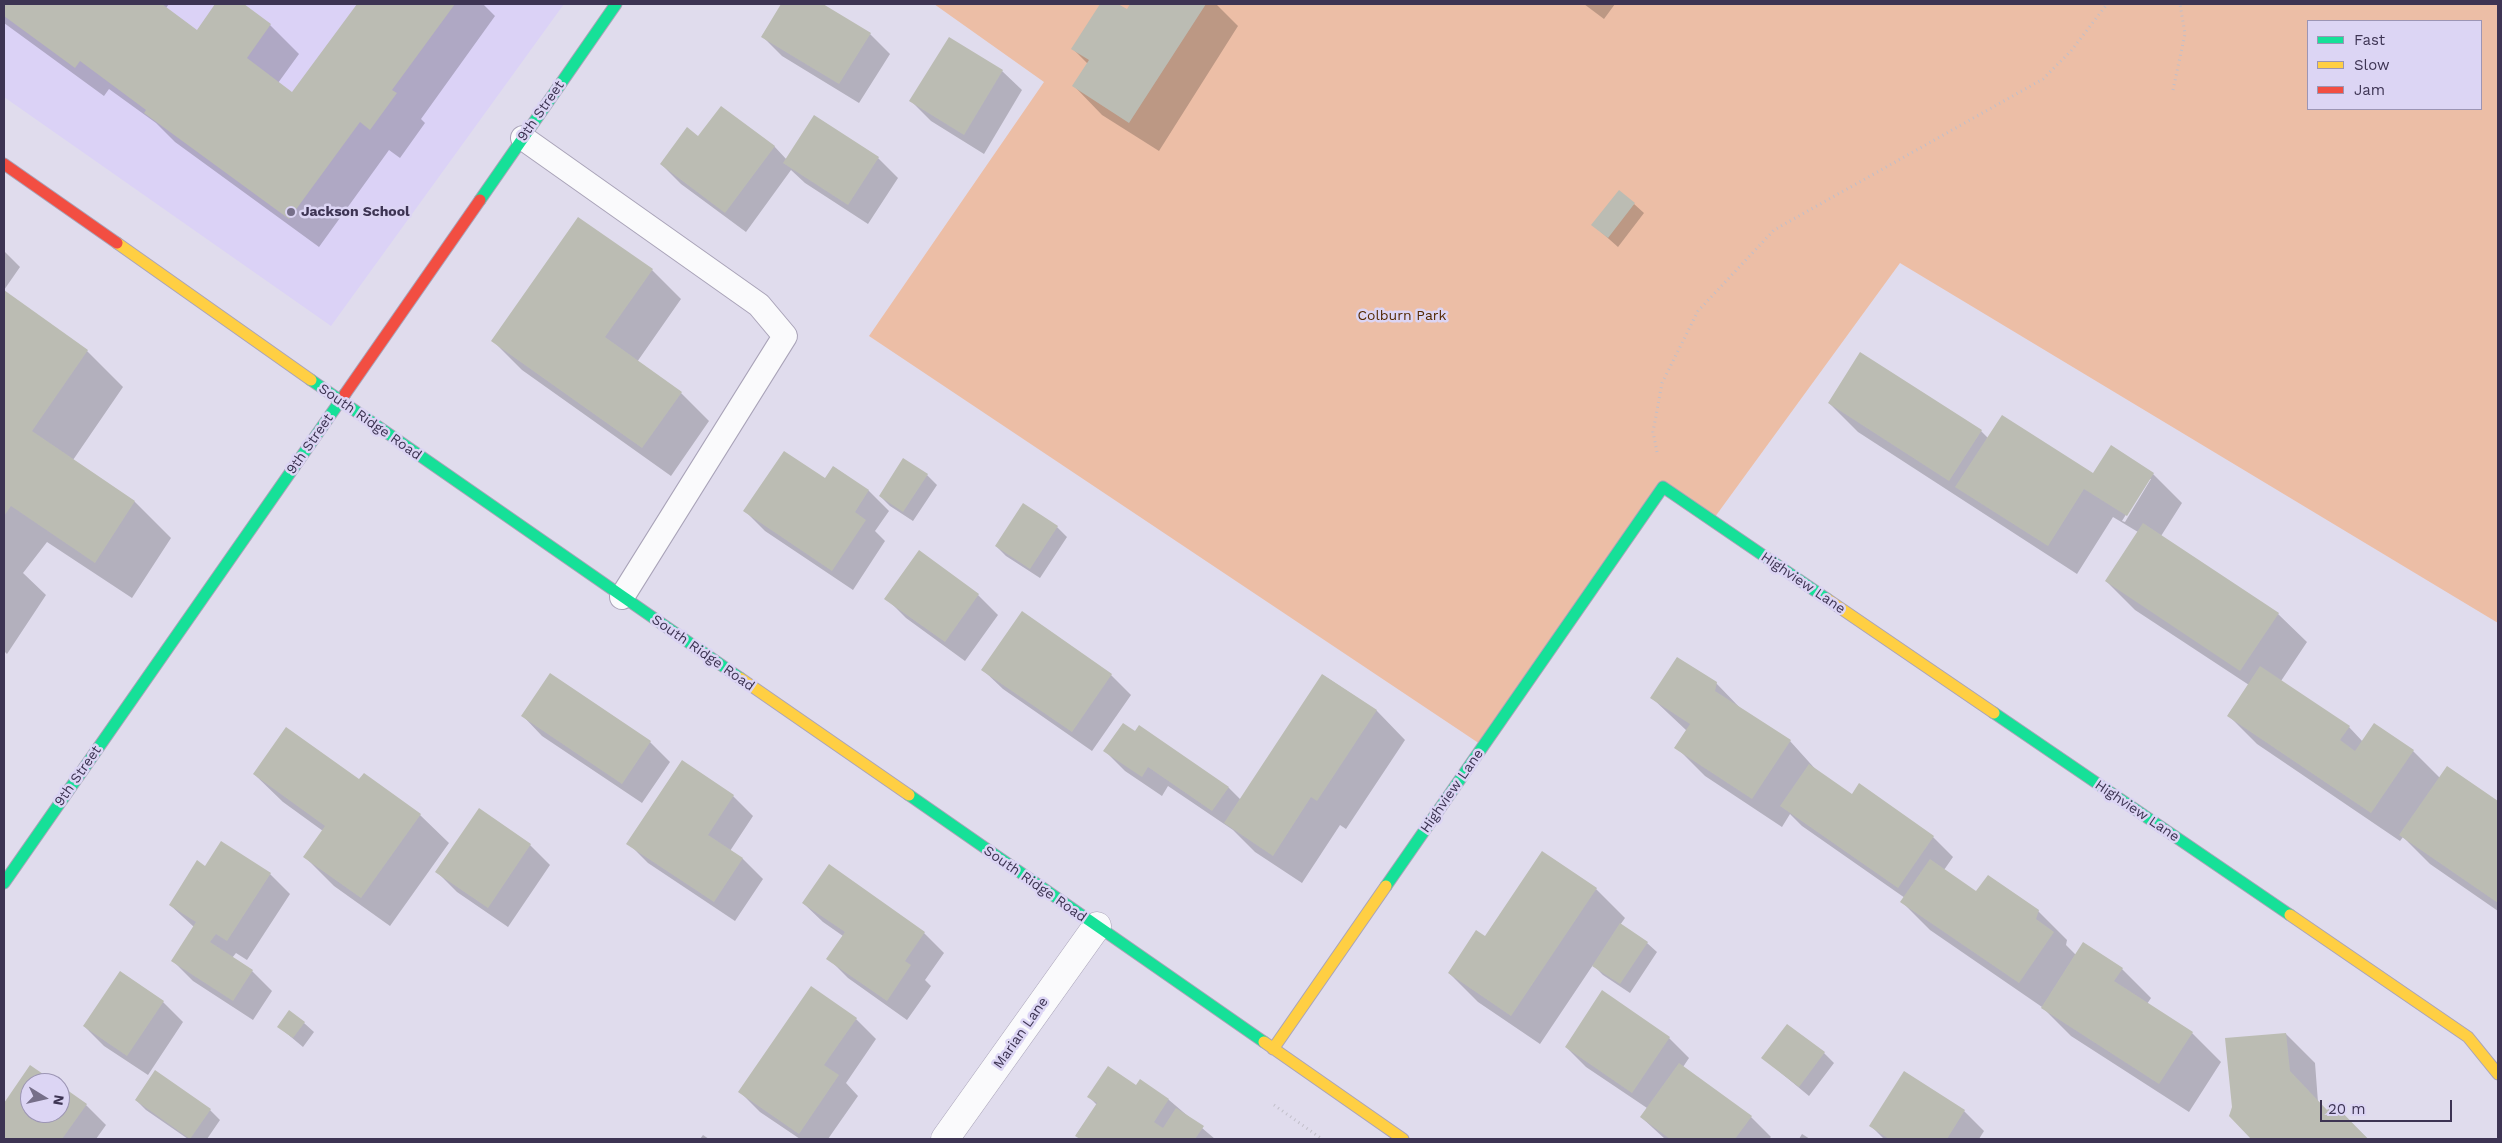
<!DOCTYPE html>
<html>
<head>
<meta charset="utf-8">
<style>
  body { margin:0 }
  #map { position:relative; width:2502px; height:1143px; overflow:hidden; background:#e0dced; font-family:"Work Sans",sans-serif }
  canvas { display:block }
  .frame { position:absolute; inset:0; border:5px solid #3d3453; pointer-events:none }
  .legend { position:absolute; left:2307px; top:20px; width:175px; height:90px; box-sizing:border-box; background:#dcd5f4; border:1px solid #9c95b4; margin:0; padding:6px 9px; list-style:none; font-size:15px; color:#3d3453 }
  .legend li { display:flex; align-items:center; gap:10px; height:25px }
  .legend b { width:25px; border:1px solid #9c95b4 }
  .north { position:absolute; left:20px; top:1073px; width:50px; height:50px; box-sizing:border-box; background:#dcd5f4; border:1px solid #9c95b4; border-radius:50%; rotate:99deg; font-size:14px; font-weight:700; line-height:20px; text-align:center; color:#3d3453 }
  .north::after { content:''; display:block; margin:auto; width:18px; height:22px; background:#766f89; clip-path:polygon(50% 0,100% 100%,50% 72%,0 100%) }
  .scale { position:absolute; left:2320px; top:1100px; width:132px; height:22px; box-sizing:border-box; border:2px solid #3d3453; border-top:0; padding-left:6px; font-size:15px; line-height:18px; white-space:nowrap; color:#3d3453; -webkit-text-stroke:4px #dcd5f4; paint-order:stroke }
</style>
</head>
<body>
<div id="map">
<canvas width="2502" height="1143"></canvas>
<div class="frame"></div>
<ul class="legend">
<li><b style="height:6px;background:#16e098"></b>Fast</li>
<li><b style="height:6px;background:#ffcf43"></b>Slow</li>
<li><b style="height:6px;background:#f24e42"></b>Jam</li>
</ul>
<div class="north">N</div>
<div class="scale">20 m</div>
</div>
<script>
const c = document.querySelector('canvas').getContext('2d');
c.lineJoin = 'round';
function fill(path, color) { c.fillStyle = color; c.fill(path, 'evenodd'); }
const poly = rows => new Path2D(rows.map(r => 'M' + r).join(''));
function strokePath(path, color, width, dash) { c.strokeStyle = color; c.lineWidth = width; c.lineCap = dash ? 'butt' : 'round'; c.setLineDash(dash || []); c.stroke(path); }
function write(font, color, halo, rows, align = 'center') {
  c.font = font + ' "Work Sans",sans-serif'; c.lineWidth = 5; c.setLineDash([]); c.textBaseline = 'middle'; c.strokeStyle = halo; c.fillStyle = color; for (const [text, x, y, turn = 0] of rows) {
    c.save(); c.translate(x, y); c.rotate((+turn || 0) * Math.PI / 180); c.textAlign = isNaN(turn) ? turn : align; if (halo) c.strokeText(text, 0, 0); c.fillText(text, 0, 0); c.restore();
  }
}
const built = poly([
  [4,4,564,4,331,326,4,97]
]);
const green = poly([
  [934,4,2498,4,2498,623,1900,263,1712,521,1663,487,1483,746,869,336,1044,82],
  [2308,21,2481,21,2481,109,2308,109]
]);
const shadow = poly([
  [4,4,169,4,166,8,197,31,217,4,242,4,270,25,299,54,278,83,293,94,359,4,483,4,495,16,421,119,425,123,400,158,389,150,319,247,175,142,156,123,109,89,104,96,4,23],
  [783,4,821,4,870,34,890,54,859,103,782,56,762,36],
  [1102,4,1115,4,1127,11,1132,4,1216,4,1238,26,1159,151,1102,115,1074,86,1088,64,1073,49],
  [1584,4,1615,4,1604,19],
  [1002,71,1022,90,984,154,931,121,911,101],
  [698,138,774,146,787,160,878,158,898,178,868,224,805,183,791,170,746,232,681,184,661,164],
  [1634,204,1644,213,1618,247,1593,225],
  [4,251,20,267,4,290],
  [652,270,681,299,637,362,681,393,709,421,671,476,522,370,493,341],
  [4,292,87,351,123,387,73,460,135,502,171,538,132,598,47,542,23,573,46,595,7,654,4,651],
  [1829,403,1981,431,1988,438,2094,475,2153,474,2182,503,2161,536,2278,614,2307,642,2281,681,2349,727,2363,742,2374,725,2413,751,2440,778,2448,768,2498,802,2498,911,2430,864,2403,837,2400,841,2257,744,2228,715,2249,685,2135,610,2106,581,2138,532,2113,517,2077,574,1858,432],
  [2148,479,2151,479,2125,522,2122,521],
  [834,467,869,491,889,511,875,531,885,541,853,590,765,531,745,511,826,480],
  [927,475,937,485,913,521,890,506,880,496],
  [1057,527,1067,537,1040,578,1006,556,996,546],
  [978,595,998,615,965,661,906,618,886,598],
  [983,670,1111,675,1131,695,1092,751,1003,689],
  [1323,675,1377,711,1405,740,1346,829,1340,825,1302,883,1255,852,1233,830,1168,786,1162,796,1125,771,1105,751,1229,788,1241,800],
  [1716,683,1744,712,1790,741,1818,772,1852,796,1860,785,1933,837,1953,857,1944,870,1976,893,2038,911,2067,940,2066,945,2076,955,2122,969,2151,998,2147,1004,2192,1033,2221,1062,2189,1112,2071,1036,2042,1007,1930,930,1902,902,1905,898,1802,826,1790,814,1782,827,1705,776,1676,747,1687,731,1652,698],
  [523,716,650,742,670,762,642,803,542,736],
  [254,774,359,781,420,815,449,843,390,926,334,886,305,857,323,831,283,802],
  [733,796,753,816,730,851,743,859,763,879,735,921,648,863,628,843],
  [479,810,530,845,550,865,508,927,457,892,437,872],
  [206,867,270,874,290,894,247,960,236,953,232,958,252,971,272,991,253,1020,193,981,173,961,194,927,170,905],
  [1596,889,1625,918,1620,925,1647,943,1657,952,1630,993,1603,975,1593,965,1540,1044,1478,1002,1449,973,1485,938],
  [803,903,924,933,944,953,925,980,931,986,907,1020,848,978,828,958,843,936,823,922],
  [120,973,163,1002,183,1022,148,1075,104,1046,84,1026],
  [856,1019,876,1039,846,1083,858,1096,828,1139,800,1139,760,1112,740,1092],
  [304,1023,314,1032,303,1047,279,1027],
  [2286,1034,2315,1063,2318,1102,2328,1112,2334,1106,2368,1139,2253,1139,2230,1116],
  [1669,1038,1689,1058,1683,1067,1751,1117,1771,1137,1769,1139,1665,1139,1641,1117,1647,1108,1586,1067,1566,1047],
  [1824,1053,1834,1063,1809,1096,1763,1058],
  [30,1066,54,1083,30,1083,30,1113,60,1113,60,1087,86,1105,106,1125,96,1139,4,1139,4,1105],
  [1905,1073,1964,1111,1984,1131,1979,1139,1884,1139,1871,1126],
  [1140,1081,1169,1100,1215,1139,1080,1139,1076,1135,1097,1105,1089,1097,1136,1087],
  [136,1100,210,1110,220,1120,207,1139,188,1139,146,1110],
  [1802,1134,1810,1139,1799,1139],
  [703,1135,709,1139,700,1139]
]);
const building = poly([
  [4,4,162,4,197,30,215,4,244,4,271,24,247,58,292,92,357,4,455,4,392,90,397,93,370,130,360,122,289,219,144,113,146,110,80,61,75,68,4,16],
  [781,4,823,4,871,33,839,84,761,37],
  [1100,4,1118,4,1127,9,1130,4,1206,4,1129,123,1072,86,1089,60,1071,49],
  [949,37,1003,70,964,135,909,101],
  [721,106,775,146,725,213,660,164,687,127,698,136],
  [814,115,879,157,848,205,783,163],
  [1619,190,1635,203,1608,238,1591,225],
  [578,217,653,269,605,337,682,392,642,448,491,341],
  [4,290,88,350,32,431,135,501,95,563,11,506,4,516],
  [1860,352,1982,430,1949,481,1828,403],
  [2002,415,2093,473,2111,445,2154,473,2127,516,2084,489,2048,546,1955,487],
  [784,451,825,478,833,466,869,490,855,512,866,520,832,571,743,511],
  [903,458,928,474,903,512,879,496],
  [1023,503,1058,526,1030,569,995,546],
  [2143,523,2279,613,2240,671,2105,581],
  [919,550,979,594,945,642,884,599],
  [1022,611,1112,674,1072,732,981,670],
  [1677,657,1717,682,1715,691,1791,740,1752,799,1674,748,1690,724,1650,698],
  [2260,666,2350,726,2340,740,2355,751,2374,723,2414,750,2371,813,2227,716],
  [550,673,651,741,622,784,521,716],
  [1322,674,1377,710,1317,801,1311,797,1273,856,1224,823],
  [1123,723,1135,731,1139,725,1229,787,1212,811,1148,767,1142,777,1103,751],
  [286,727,359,779,364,773,421,814,361,898,303,857,325,826,253,774],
  [682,760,734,795,708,835,743,858,714,902,626,844],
  [1809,764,1852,794,1859,783,1934,836,1898,888,1780,806],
  [2447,766,2498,801,2498,903,2399,835],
  [479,808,531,844,488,908,435,872],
  [221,841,271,873,227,941,216,934,210,942,253,970,233,1001,171,961,196,922,169,905,197,860,205,866],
  [1542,851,1597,888,1511,1016,1448,973,1476,930,1485,936],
  [1930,859,1976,891,1988,875,2039,910,2036,919,2054,932,2019,983,1900,902],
  [829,864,925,932,905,961,911,965,887,1001,826,959,845,932,802,903],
  [1620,923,1648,942,1620,984,1592,966],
  [2083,942,2123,968,2114,981,2193,1032,2159,1084,2041,1008],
  [120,971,164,1001,127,1056,83,1026],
  [811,986,857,1018,824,1065,839,1075,799,1134,738,1092],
  [1602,990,1670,1037,1632,1093,1565,1047],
  [289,1010,305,1022,293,1038,277,1027],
  [1787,1024,1825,1052,1799,1087,1761,1058],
  [2286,1033,2290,1071,2327,1110,2334,1104,2368,1139,2251,1139,2229,1116,2232,1107,2225,1038],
  [1679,1063,1752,1116,1735,1139,1670,1139,1640,1117],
  [30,1065,56,1083,30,1083,30,1113,60,1113,60,1085,87,1104,62,1139,4,1139,4,1103],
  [1108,1066,1136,1085,1140,1079,1169,1099,1154,1122,1163,1128,1176,1108,1204,1126,1195,1139,1080,1139,1075,1136,1097,1103,1087,1097],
  [155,1070,211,1109,190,1139,135,1100],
  [1904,1071,1965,1110,1947,1139,1889,1139,1869,1126]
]);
const path = poly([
  [2173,90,2185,34,2180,4],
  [1657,452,1653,432,1662,383,1698,311,1774,230,2043,79,2071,51,2107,4],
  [1274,1105,1322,1139]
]);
const lane = poly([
  [523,138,759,305,785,336,622,597]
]);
const street = poly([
  [945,1139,1097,926]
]);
const fast = poly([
  [480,200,616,4],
  [311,380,740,678],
  [1994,713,2290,915],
  [909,795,1264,1042],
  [4,883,345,394],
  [1386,886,1663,487,1827,599]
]);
const slow = poly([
  [117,243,311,380],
  [1827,599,1994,713],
  [740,678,909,795],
  [2290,915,2468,1037,2498,1074],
  [1264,1042,1403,1139],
  [1273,1049,1386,886]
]);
const jam = poly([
  [4,164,117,243],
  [345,394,480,200]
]);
const markers = [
  [291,212,5,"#766f89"]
];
const streetNames = [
  ["9th Street",541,111,-55],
  ["South Ridge Road",370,422,35],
  ["9th Street",310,444,-55],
  ["Highview Lane",1803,583,34],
  ["South Ridge Road",703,653,35],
  ["9th Street",78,776,-55],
  ["Highview Lane",1452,791,-55],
  ["Highview Lane",2137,811,34],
  ["South Ridge Road",1035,884,35],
  ["Marian Lane",1021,1033,-55]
];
const poiNames = [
  ["Jackson School",301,212]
];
const parkNames = [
  ["Colburn Park",1402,316]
];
fill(built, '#dbd2f6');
fill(green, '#ecbea6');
fill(shadow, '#0003');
fill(building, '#bbbcb3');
strokePath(lane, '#a9a3b8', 26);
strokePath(street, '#a9a3b8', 29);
strokePath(fast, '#a9a3b8', 13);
strokePath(slow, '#a9a3b8', 13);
strokePath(jam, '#a9a3b8', 13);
strokePath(path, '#c1bfc9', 3, [1, 4]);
strokePath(lane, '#fafafc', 24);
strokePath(street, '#fafafc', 28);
strokePath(fast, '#16e098', 11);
strokePath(slow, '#ffcf43', 11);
strokePath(jam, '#f24e42', 11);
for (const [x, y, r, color] of markers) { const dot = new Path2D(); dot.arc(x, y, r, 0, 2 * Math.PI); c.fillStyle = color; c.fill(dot); strokePath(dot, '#dcd5f4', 2); }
write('14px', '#3d3453', '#dcd5f4', streetNames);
write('bold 14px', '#3d3453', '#dcd5f4', poiNames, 'left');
write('14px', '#532903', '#dcd5f4', parkNames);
</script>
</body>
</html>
